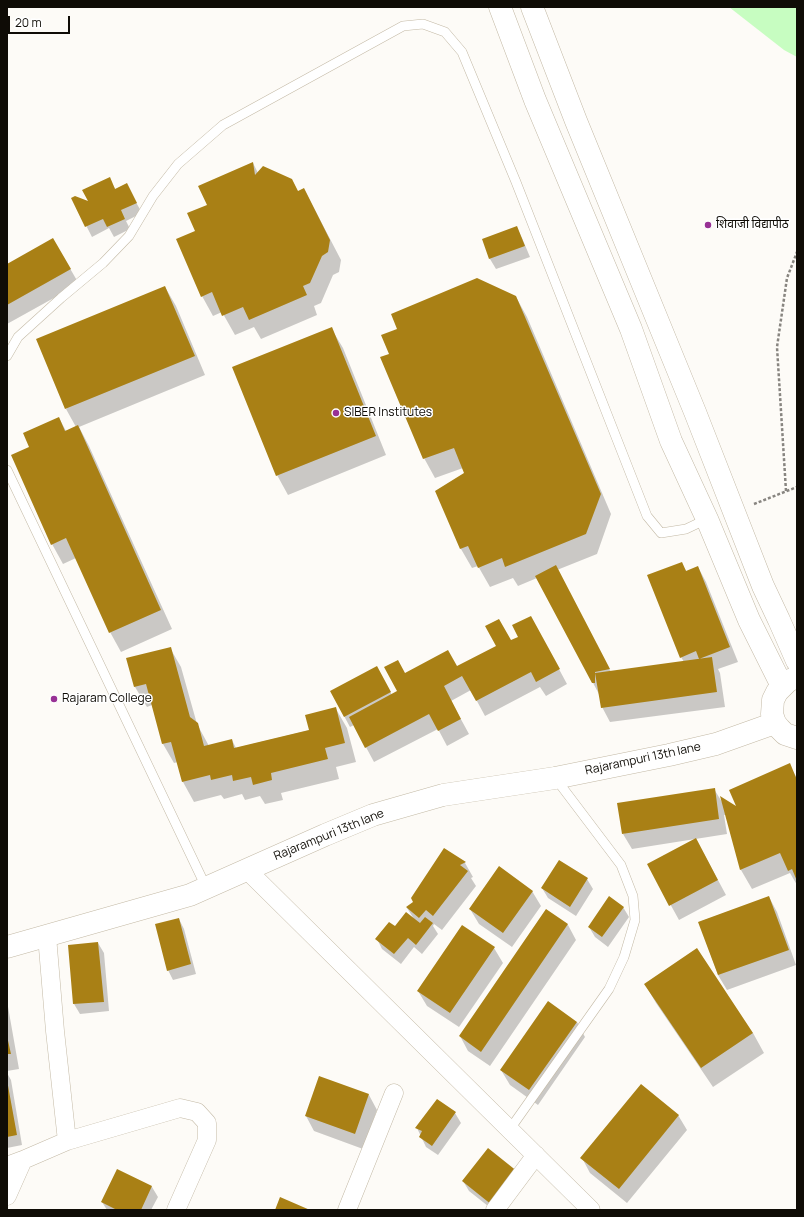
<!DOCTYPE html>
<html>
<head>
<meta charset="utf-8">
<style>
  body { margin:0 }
  #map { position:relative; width:804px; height:1217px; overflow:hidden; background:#fdfbf7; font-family:Manrope,sans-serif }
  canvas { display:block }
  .frame { position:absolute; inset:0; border:8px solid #0f0c06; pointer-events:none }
  .scale { position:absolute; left:8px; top:16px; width:62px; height:18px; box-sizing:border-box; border:2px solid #0f0c06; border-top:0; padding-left:5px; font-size:12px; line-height:14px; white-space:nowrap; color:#0f0c06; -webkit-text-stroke:3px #fff; paint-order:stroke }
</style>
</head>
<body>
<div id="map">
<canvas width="804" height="1217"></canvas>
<div class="frame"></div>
<div class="scale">20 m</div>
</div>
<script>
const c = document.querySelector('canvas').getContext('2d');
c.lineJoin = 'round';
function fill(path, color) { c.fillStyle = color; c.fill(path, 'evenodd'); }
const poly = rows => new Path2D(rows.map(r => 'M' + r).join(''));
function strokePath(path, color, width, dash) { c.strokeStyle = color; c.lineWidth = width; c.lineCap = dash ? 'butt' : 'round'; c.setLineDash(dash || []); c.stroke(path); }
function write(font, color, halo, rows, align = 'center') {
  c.font = font + ' Manrope,"Noto Sans Devanagari",sans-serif'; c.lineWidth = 3; c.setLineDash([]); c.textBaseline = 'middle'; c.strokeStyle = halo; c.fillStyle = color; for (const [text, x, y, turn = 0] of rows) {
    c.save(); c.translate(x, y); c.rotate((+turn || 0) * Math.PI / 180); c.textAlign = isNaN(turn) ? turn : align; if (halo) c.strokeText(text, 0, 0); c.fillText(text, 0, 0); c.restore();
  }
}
const green = poly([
  [729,7,797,7,797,57,784,50]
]);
const shadow = poly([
  [253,163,258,173,298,192,304,189,341,260,339,272,333,275,321,303,314,306,317,315,261,339,254,327,235,335,222,312,213,316,202,296,196,232,208,205],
  [109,179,116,190,132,195,142,213,126,221,130,229,114,237,109,228,92,237,72,198,90,203],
  [517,228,522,238,530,257,496,269,490,259,483,240],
  [53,239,79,284,7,324,7,265],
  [165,287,176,306,205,375,79,427,89,446,172,629,121,652,110,632,76,558,63,564,52,544,30,447,59,418,66,431,76,427,66,409],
  [516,297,527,317,611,514,597,554,557,570,611,672,684,662,681,657,681,563,687,572,698,567,706,582,738,662,718,669,720,673,725,707,610,722,602,707,600,696,537,578,518,586,513,578,490,587,478,566,472,568,461,549,436,491,465,473,463,468,435,478,424,458],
  [331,328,343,348,386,455,288,495,277,475],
  [539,632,567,684,546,696,540,687,485,716,471,690,451,701,469,734,447,746,438,729,374,762,354,725,350,727,331,692,382,677,392,695,399,692,405,674,457,667,511,641],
  [170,648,181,667,197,724,209,746,232,740,236,748,310,730,336,709,347,728,356,762,336,767,339,779,281,793,283,800,265,804,260,796,245,800,242,794,224,799,221,795,194,802,183,782,178,762,174,763,163,744,152,705,147,707,135,687,128,659],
  [789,765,797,778,797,885,790,873,752,889,741,870,726,815,724,815,727,834,632,849,623,834,714,789,722,802,738,809],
  [445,849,465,863,473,877,471,878,476,886,442,930,434,924,433,926,438,934,422,954,414,947,401,964,382,949,377,939,395,928,414,919,407,908,414,903],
  [704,854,726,895,679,920,648,864],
  [587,879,593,889,576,916,548,898,542,888],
  [532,891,541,906,512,947,479,924,470,909],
  [769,897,777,912,796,965,727,990,718,975,699,922],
  [623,907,629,917,608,947,595,937,589,927],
  [546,910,568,925,576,940,490,1066,468,1051,460,1036],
  [179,919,184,929,196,974,173,980,168,970],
  [98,943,104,953,109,1011,80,1014,74,1004],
  [494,948,503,963,459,1027,427,1006,418,991],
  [645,984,753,1033,764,1053,713,1087,656,1003],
  [7,1001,19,1069,7,1071],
  [577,1022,585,1037,538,1105,510,1085,501,1070],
  [7,1073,11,1080,22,1145,7,1148],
  [369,1095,377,1110,363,1149,314,1131,306,1116],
  [455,1113,461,1123,438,1155,426,1147,417,1128],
  [678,1115,687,1130,627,1203,590,1173,582,1158],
  [488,1149,493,1210,469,1191,463,1181],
  [117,1171,152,1187,158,1197,151,1210,107,1210,102,1202]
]);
const building = poly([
  [253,162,255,175,263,166,292,179,298,191,304,188,330,240,328,252,322,256,310,283,303,286,307,295,249,320,243,307,222,316,212,292,201,297,176,239,195,231,187,213,207,205,198,186],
  [110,177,115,189,127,183,137,203,121,210,125,219,107,227,103,219,85,227,71,198,75,196,88,201,82,190],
  [517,226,525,246,489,259,482,239],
  [53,238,71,269,7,305,7,264],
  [477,278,516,296,601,494,586,534,505,567,502,558,478,568,468,546,460,549,435,491,464,473,454,448,423,459,380,357,389,354,381,335,397,329,391,314],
  [165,286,195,356,65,409,36,339],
  [332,327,376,436,276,476,232,367],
  [59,417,65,431,78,425,161,610,109,633,66,538,51,545,11,455,29,447,23,433],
  [682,562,686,571,698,566,730,647,699,659,696,651,680,658,647,575],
  [556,565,610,669,595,672,595,683,592,683,535,576],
  [531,616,560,669,536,682,531,672,476,701,462,676,444,686,461,719,438,731,429,714,365,748,349,717,397,691,384,667,398,660,405,673,448,650,457,666,496,646,485,626,499,619,511,640,518,637,512,625],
  [171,647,190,717,198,723,204,746,232,739,234,748,309,730,305,715,336,707,345,743,325,748,328,759,271,773,272,780,253,785,251,777,233,781,232,775,211,780,210,775,182,782,171,742,162,744,146,684,134,687,126,658],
  [712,657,717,692,601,708,595,673],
  [377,666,391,692,344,717,330,691],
  [790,763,797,780,797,881,792,869,788,871,780,853,740,870,720,796,736,806,729,790],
  [715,788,719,819,622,834,617,803],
  [696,838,718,880,669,906,647,864],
  [444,848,466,862,460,865,468,871,433,916,426,910,419,918,406,907,413,902,411,898],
  [559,860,588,878,570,907,541,888],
  [499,866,533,891,503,933,469,909],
  [609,896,624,907,602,937,588,927],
  [769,896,789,950,718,975,698,922],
  [546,909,568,924,481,1052,459,1036],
  [406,912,420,923,425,917,433,923,416,945,408,938,394,954,375,939,389,922,395,926],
  [179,918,191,964,167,971,155,924],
  [462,925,495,947,450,1013,417,991],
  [98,942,104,1002,73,1004,68,945],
  [697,948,753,1033,701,1068,644,984],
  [548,1001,577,1022,529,1090,500,1070],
  [7,1036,11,1054,7,1054],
  [319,1076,369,1094,355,1134,305,1116],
  [7,1080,17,1135,7,1137],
  [641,1084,679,1115,619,1189,580,1158],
  [437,1099,456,1112,432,1146,419,1137,422,1131,415,1128],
  [488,1148,518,1172,492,1205,462,1181],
  [117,1169,152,1186,141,1210,117,1210,101,1202],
  [280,1197,310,1210,275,1210]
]);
const path = poly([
  [786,491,777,347,787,278,797,252],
  [754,504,797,487]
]);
const lane = poly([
  [7,356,18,337,61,298,103,263,129,236,153,196,178,164,223,125,403,26,423,24,445,32,462,52,516,182,647,516,661,533,686,529,707,519],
  [7,470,206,887],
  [510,1129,609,989,624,957,635,920,633,896,621,865,556,779]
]);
const street = poly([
  [247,870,591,1210],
  [47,936,55,1031,67,1141],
  [7,1166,23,1160,67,1141,180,1108,197,1112,207,1123,207,1140,176,1210],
  [7,1196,23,1160],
  [347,1210,394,1093],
  [495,1210,536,1155]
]);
const secondary = poly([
  [7,947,190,895,325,835,373,815,443,795,555,778,669,755,716,744,775,723]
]);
const primary = poly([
  [500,7,535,100,631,329,671,441,707,519,749,620,782,686],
  [532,7,576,121,695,412,763,586,779,620,797,661],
  [797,677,788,681,777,692,773,700,772,714,775,723,780,729,785,734,797,738]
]);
const markers = [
  [708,225,4,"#983195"],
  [336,413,4,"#983195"],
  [54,699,4,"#983195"]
];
const poiNames = [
  ["शिवाजी विद्यापीठ",716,225],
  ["SIBER Institutes",344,413],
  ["Rajaram College",62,699]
];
const streetNames = [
  ["Rajarampuri 13th lane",643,759,-12],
  ["Rajarampuri 13th lane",329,835,-22]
];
fill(green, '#c7fdc1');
fill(shadow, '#0003');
fill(building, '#a98015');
strokePath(lane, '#c3b9a5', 10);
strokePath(street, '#c3b9a5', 19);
strokePath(secondary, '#c3b9a5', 23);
strokePath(primary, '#c3b9a5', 23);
strokePath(path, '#888580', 2.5, [3, 2]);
strokePath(lane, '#fff', 9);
strokePath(street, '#fff', 18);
strokePath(secondary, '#fff', 22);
strokePath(primary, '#fff', 22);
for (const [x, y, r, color] of markers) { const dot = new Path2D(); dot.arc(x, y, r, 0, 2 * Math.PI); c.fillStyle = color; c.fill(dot); strokePath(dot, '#fff', 1.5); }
write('12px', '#0f0c06', '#fff', poiNames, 'left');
write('12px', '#0f0c06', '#fff', streetNames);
</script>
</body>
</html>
